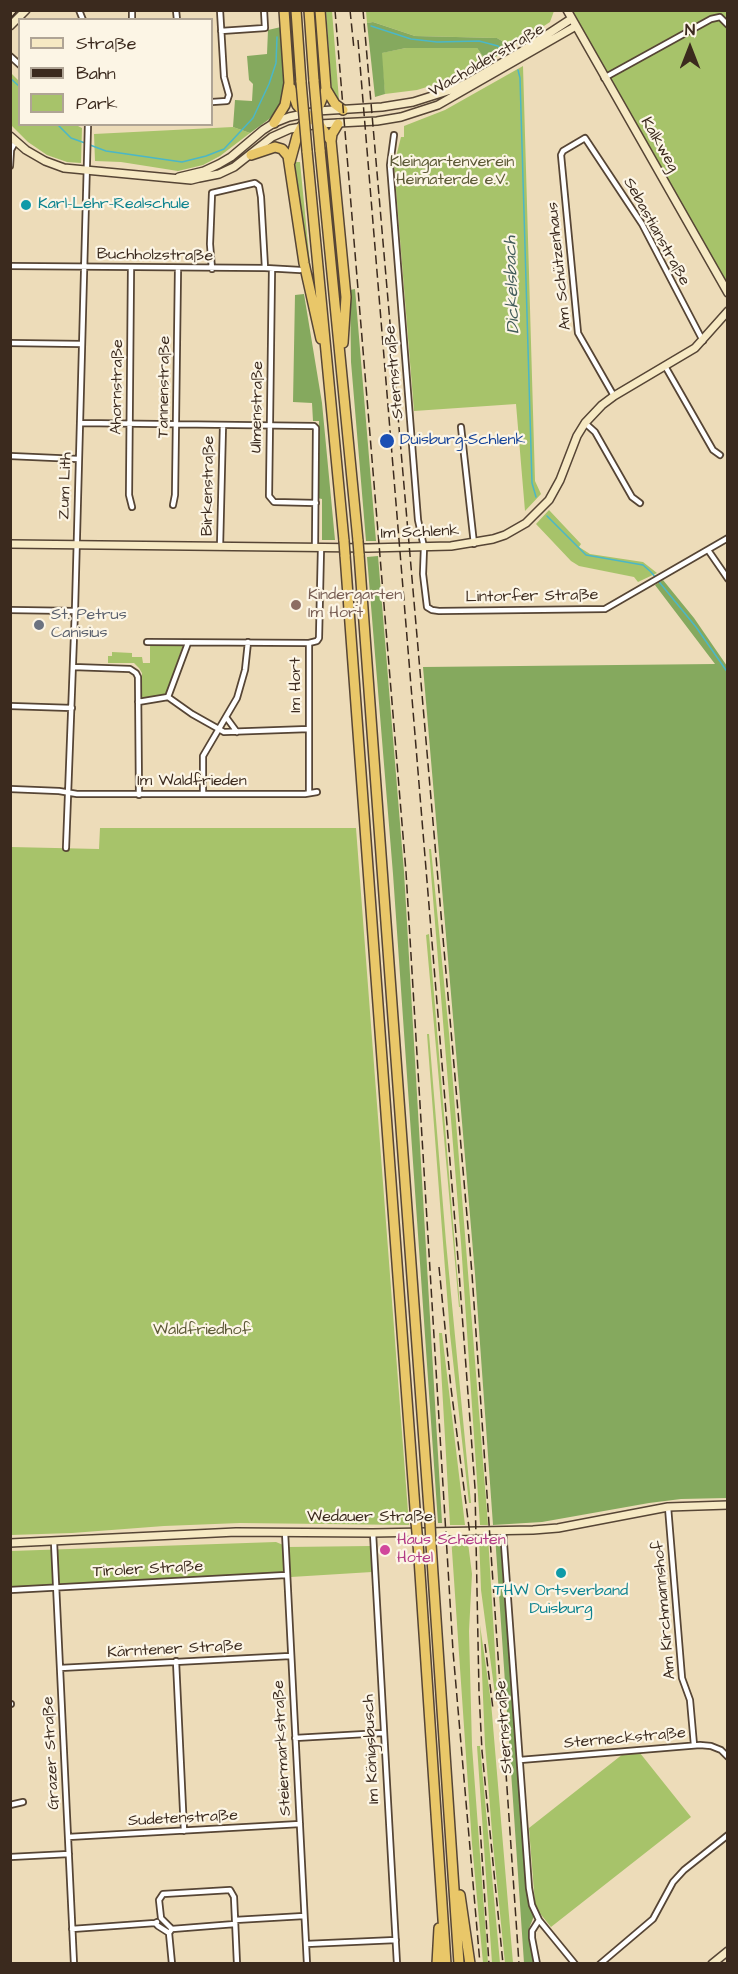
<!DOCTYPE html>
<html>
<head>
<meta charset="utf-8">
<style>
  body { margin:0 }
  #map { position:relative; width:738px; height:1974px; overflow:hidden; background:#eddcb9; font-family:"Architects Daughter",sans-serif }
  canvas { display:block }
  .frame { position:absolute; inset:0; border:12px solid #3b2a1e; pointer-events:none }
  .legend { position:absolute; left:18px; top:18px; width:195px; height:108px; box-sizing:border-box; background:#fcf5e5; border:2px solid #afa495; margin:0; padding:8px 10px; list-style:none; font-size:18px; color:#3b2a1e }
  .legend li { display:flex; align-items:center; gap:12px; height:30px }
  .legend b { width:30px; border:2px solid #afa495 }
  .north { position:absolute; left:660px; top:18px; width:60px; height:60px; -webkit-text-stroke:4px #fcf5e5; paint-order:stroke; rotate:0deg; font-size:16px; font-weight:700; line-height:24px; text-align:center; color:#3b2a1e }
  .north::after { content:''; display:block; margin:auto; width:21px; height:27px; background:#3b2a1e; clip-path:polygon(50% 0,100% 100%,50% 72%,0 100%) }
</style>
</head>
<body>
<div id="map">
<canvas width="738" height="1974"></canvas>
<div class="frame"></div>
<ul class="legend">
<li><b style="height:8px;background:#f6e9c3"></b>Straße</li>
<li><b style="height:8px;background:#3b2a1e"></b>Bahn</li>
<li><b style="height:16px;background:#a7c36a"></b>Park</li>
</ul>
<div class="north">N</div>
</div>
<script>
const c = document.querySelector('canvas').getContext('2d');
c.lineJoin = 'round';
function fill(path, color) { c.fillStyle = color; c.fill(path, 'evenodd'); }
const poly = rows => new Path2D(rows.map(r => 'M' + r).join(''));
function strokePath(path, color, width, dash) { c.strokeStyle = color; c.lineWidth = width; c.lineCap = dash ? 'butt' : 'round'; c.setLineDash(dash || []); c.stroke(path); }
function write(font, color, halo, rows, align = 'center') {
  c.font = font + ' "Architects Daughter",sans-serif'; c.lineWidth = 4.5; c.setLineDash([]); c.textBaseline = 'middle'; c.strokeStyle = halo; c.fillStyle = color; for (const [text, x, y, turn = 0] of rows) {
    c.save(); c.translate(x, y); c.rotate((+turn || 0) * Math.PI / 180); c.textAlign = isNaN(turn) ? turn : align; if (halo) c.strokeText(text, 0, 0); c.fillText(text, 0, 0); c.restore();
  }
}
const green = poly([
  [326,11,332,11,339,100,336,98,332,92],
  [366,11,554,10,554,11,550,22,512,47,497,38,415,36,373,22,367,23],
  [572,11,727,11,727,283],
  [406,48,477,48,487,62,447,81,417,90,385,94,381,53],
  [523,66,535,481,541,494,525,511,516,404,414,411,394,165,401,137,404,137,404,126,445,110],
  [10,72,19,81,20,124,76,125,82,128,81,163,67,162,47,155,28,142,11,125],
  [233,127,250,133,220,156,203,165,178,171,121,162,95,161,94,134],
  [293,162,300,162,313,295],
  [549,510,581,544,579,547,590,554,643,562,657,573,638,582,634,577,579,566,571,561,536,524],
  [150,644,183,645,166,694,163,697,144,699,142,697,142,673,139,668,134,663,108,663,108,656,112,656,112,652,132,653,132,657,142,657,143,663,150,663],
  [100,828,356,828,409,1525,240,1523,164,1526,72,1533,11,1535,11,847,99,849],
  [429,849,431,849,449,1033,488,1525,480,1525,461,1243],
  [429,934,460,1307,459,1307,426,935],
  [427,1034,429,1034,446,1242,471,1503,469,1503,450,1334],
  [439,1333,442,1333,465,1525,450,1525],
  [467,1535,472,1574,469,1631,472,1746,488,1963,483,1963,472,1844,451,1536],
  [479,1536,488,1536,498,1702,496,1702,481,1590],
  [276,1542,288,1547,370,1546,372,1572,291,1577,282,1573,11,1587,11,1551],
  [480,1625,491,1702,513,1963,505,1963,493,1844,485,1745],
  [477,1746,480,1746,500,1963,492,1963],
  [640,1753,691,1817,551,1927,538,1911,535,1904,529,1828,623,1754]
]);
const forest = poly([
  [373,22,415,36,497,38,512,47,487,62,477,48,406,48,382,53,385,94,375,97,367,23],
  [281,27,286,90,281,107,268,120,250,133,233,127,235,100,252,101,253,84,249,80,247,56,267,54,268,30],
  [355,289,376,541,366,541,351,362,350,290],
  [304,294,322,403,335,540,322,540,322,499,317,498,319,421,313,421,312,403,293,402,295,295],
  [378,556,404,872,442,1523,438,1523,393,874,367,557],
  [663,580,694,618,727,666,727,1498,681,1499,649,1503,542,1522,493,1525,475,1274,423,667,715,664,655,585],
  [495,1535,498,1535,500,1539,527,1895,534,1916,528,1931,534,1963,524,1963]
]);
const stream = poly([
  [371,26,411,39,437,42,479,41,498,46,504,52],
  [518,70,520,78,532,483,536,497],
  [10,78,20,87],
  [57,124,71,138,85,143],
  [90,145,106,151,182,162,206,156,224,149,253,118,269,84,276,63,277,37],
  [547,516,586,555,643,565,651,572,696,627,728,673]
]);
const street = poly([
  [79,10,83,20],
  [132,10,132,20],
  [176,10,177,20],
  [221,31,265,28,264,10],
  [10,56,20,65],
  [604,78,711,19,720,17,728,25],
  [212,102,227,101,229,95,224,77,220,10],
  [394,135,390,165,418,520,424,547,423,574,427,607,432,610,439,611,605,609,728,538],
  [10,166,11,150,16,141],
  [10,266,265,268,300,270],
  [131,268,129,495,132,507],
  [212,269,210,244,212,193,255,183,259,186,261,197,265,268],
  [272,269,269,496,274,502,316,503],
  [10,343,82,344],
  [665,366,713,450,720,455],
  [614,396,578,333,561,155,563,151,585,138,642,224,703,341],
  [80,423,314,426,316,428,315,548],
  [585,423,595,432,632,497,640,503],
  [461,427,474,544],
  [10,456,78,459],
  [173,505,175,495,178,269],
  [220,547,223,425],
  [708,550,728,579],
  [10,610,75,611],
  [147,642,309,643,317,641,319,638,321,548],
  [73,667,130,669,136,673,138,677,139,795],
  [168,697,192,714,224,732,309,729],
  [138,702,168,697,188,643],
  [10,706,72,708],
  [226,717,237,732],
  [10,789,59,791,77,794,305,794,317,792],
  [309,793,309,643],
  [203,794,203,756,237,698,245,670,248,642],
  [66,848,75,609,88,124],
  [668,1507,682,1678,690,1700,694,1745],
  [503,1530,529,1888,532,1905,539,1920,575,1964],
  [285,1532,307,1964],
  [373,1533,397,1964],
  [54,1542,74,1964],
  [10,1590,286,1575],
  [176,1661,184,1831],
  [60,1668,290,1656],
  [10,1704,11,1704],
  [295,1738,383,1733],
  [520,1760,700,1745,711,1746,721,1750,728,1757],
  [10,1805,23,1802],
  [68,1837,300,1824],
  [10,1857,69,1854],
  [235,1920,304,1916],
  [157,1922,155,1923,158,1926,169,1933],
  [72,1929,155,1923],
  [172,1929,161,1918,159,1900,163,1894,230,1890,234,1897,237,1964],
  [306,1944,396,1940],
  [172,1964,169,1933,172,1929,235,1924],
  [537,1964,532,1938,532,1931,539,1920],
  [600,1964,653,1919,673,1882,684,1870,728,1835]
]);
const secondary = poly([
  [567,10,728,293],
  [10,26,26,10],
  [10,136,26,150,45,161,64,168,191,180,199,178,219,174,234,167,272,137,290,129,319,124,377,121,401,117,438,105,576,26],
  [179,177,204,171,219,164,231,157,263,130,274,123,289,117,317,111,382,107,413,102,454,89,467,83,522,51,571,19],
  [10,544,368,548,451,546,493,539,505,535,526,523,549,500,560,480,577,436,585,423,602,405,614,396,695,348,728,311],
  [10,1543,236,1532,373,1533,533,1530,558,1528,668,1507,728,1505],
  [712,1964,728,1951]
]);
const highway = poly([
  [296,10,301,82],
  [309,10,314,81],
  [291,88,297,105,304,113,319,124,331,141],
  [326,89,335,104,343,110],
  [274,123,285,105,289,83,284,10],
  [338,124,332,134,331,141,346,297,343,343],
  [320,150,358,541],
  [307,151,344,541],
  [251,155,275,147,282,149,288,156,304,263,321,339],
  [290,162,297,136,302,126,317,111,326,89,320,10],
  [359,554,430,1523],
  [345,555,416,1522],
  [418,1543,446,1964],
  [431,1544,459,1964],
  [460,1895,470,1964],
  [437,1964,439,1928]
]);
const tram = poly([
  [10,19,18,10]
]);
const rail = poly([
  [335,10,406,872,453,1651,480,1964],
  [350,10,354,49],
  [363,10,472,1274,519,1964],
  [358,40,458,1259,475,1488,479,1692,482,1751,503,1964],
  [439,1267,451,1388,470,1535],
  [485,1644,493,1709],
  [480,1826,489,1964]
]);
const highwayBridge = poly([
  [314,81,320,150],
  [301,82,307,151],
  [344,541,345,555],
  [358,541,359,554],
  [416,1522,418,1543],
  [430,1523,431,1544]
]);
const markers = [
  [26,205,6,"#0f9aa8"],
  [387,441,8,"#1a4fb4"],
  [296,605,6,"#8d6e63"],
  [39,625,6,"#6b7280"],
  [385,1550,6,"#d1479c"],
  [561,1573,6,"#0f9aa8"]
];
const streetNames = [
  ["Wacholderstraße",487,61,-30],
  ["Kalkweg",659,145,60],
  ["Sebastianstraße",656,232,61],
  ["Buchholzstraße",155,256,1],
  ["Am Schützenhaus",560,266,-96],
  ["Sternstraße",395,372,-95],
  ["Ahornstraße",118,387,-89],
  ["Tannenstraße",165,387,-89],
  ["Ulmenstraße",258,407,-89],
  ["Zum Lith",66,486,-88],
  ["Birkenstraße",209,486,-89],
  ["Im Schlenk",420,533,-2],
  ["Lintorfer Straße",532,597,-1],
  ["Im Hort",297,685,-90],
  ["Im Waldfrieden",192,782],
  ["Wedauer Straße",370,1518],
  ["Tiroler Straße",148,1570,-3],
  ["Am Kirchmannshof",665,1610,-95],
  ["Kärntener Straße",175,1650,-3],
  ["Sternstraße",505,1727,-94],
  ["Sterneckstraße",625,1739,-5],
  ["Steiermarkstraße",283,1748,-93],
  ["Im Königsbusch",372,1749,-93],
  ["Grazer Straße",52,1753,-93],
  ["Sudetenstraße",183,1819,-3]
];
const parkNames = [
  ["Kleingartenverein",452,163],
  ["Heimaterde e.V.",452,181],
  ["Waldfriedhof",202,1331]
];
const cultureNames = [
  ["Karl-Lehr-Realschule",38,205],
  ["THW Ortsverband",561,1592,"center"],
  ["Duisburg",561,1610,"center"]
];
const transitNames = [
  ["Duisburg-Schlenk",400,441]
];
const educationNames = [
  ["Kindergarten",308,596],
  ["Im Hort",308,614]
];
const worshipNames = [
  ["St. Petrus",51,616],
  ["Canisius",51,634]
];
const hotelNames = [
  ["Haus Scheuten",397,1541],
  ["Hotel",397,1559]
];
const waterNames = [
  ["Dickelsbach",513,285,-92]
];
fill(green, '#a7c36a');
fill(forest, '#85a95e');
strokePath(stream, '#4bb7c7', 1.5);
strokePath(street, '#564535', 8);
strokePath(secondary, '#564535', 10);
strokePath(highway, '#564535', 12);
strokePath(street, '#fff', 4.5);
strokePath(secondary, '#f6e9c3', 7);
strokePath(highway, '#e9c769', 9);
strokePath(tram, '#3b2a1e', 1.5);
strokePath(rail, '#3b2a1e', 1.5, [9, 4.5]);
strokePath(highwayBridge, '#564535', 12, []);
strokePath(highwayBridge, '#e9c769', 9);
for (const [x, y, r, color] of markers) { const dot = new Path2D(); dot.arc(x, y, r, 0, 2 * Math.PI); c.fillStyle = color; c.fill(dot); strokePath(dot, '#fcf5e5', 2); }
write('16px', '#3b2a1e', '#fcf5e5', streetNames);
write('16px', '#5b5835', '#fcf5e5', parkNames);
write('16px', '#0d838f', '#fcf5e5', cultureNames, 'left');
write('16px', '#164399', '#fcf5e5', transitNames, 'left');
write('16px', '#785e54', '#fcf5e5', educationNames, 'left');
write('16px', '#5b616d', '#fcf5e5', worshipNames, 'left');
write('16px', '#b23c85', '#fcf5e5', hotelNames, 'left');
write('italic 18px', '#415b59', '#fcf5e5', waterNames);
</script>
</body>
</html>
